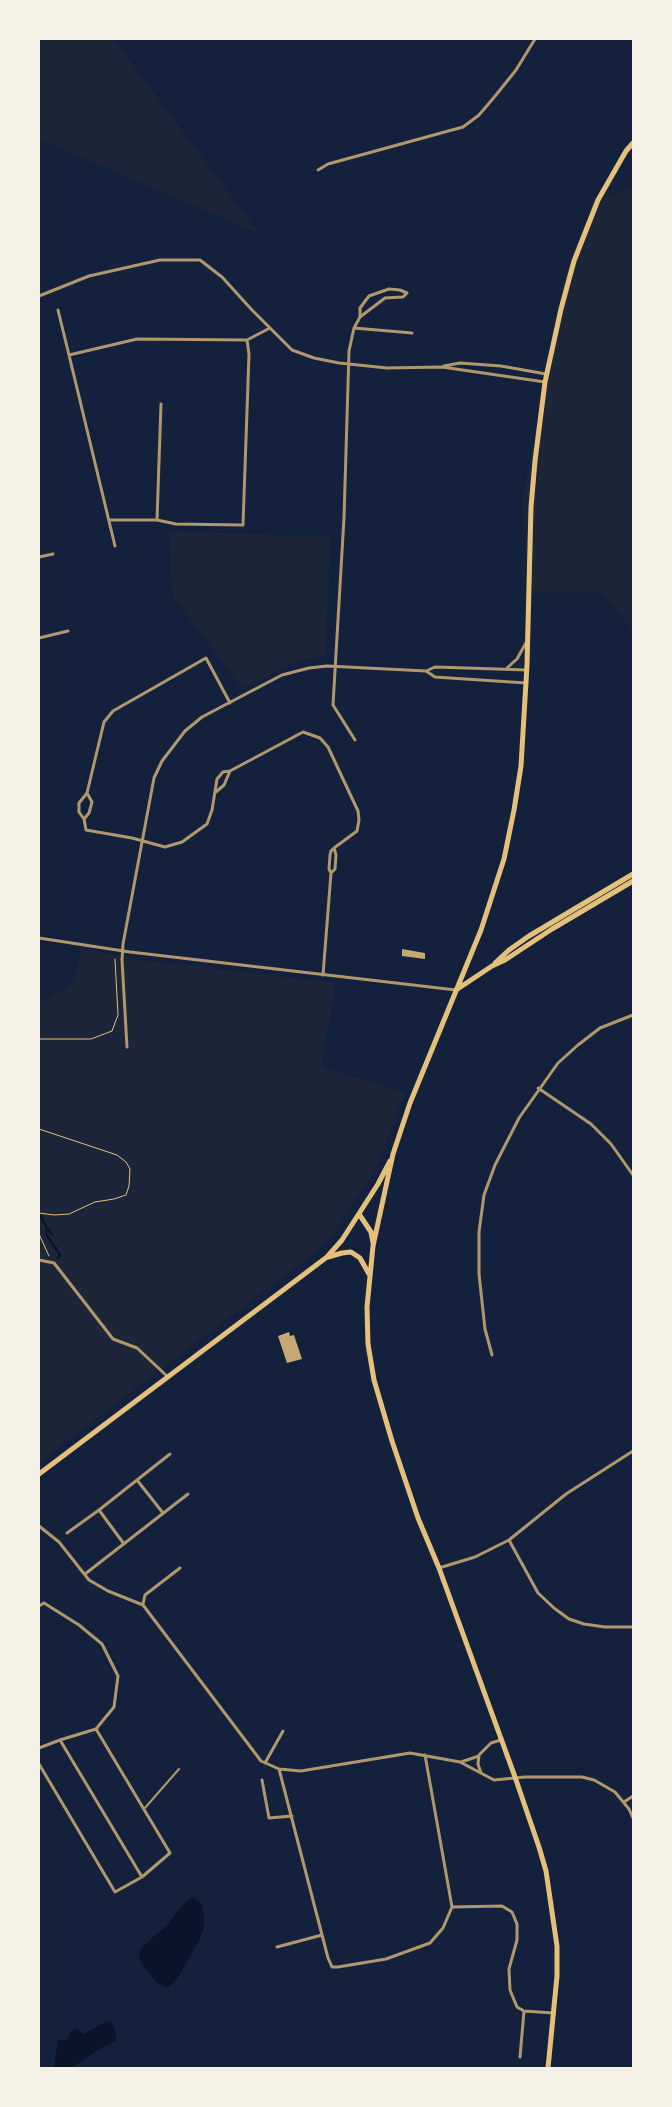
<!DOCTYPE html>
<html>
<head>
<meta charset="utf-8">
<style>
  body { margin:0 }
  #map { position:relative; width:672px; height:2107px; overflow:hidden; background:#14213d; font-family:"Space Grotesk",sans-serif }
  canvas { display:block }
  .frame { position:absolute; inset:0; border:40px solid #f6f1e7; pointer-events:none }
</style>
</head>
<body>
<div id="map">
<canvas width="672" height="2107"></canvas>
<div class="frame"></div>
</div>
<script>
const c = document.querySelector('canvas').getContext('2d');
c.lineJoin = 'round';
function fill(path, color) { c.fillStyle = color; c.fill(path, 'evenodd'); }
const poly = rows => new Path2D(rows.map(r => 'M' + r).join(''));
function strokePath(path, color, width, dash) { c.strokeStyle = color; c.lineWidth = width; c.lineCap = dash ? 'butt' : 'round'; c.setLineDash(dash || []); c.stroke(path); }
const green = poly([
  [39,39,114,39,260,234,39,139],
  [633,186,633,631,602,593,528,593,523,500,565,275,593,202],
  [169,531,330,537,326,656,299,660,242,688,173,596],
  [81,949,139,960,336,983,321,1067,405,1093,374,1172,335,1231,314,1253,39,1462,39,1003,75,982]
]);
const water = poly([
  [191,1897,195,1898,202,1905,204,1915,204,1928,200,1939,179,1976,169,1987,164,1987,156,1982,141,1963,139,1953,141,1948,167,1925,182,1905],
  [112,2021,117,2038,115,2041,96,2051,72,2068,54,2068,58,2040,67,2040,71,2031,76,2028,84,2034,105,2022]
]);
const stream = poly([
  [39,1213,47,1228,46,1234,60,1255,58,1258],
  [47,1228,52,1234]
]);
const building = poly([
  [402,949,425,953,425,959,402,956],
  [289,1332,290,1336,294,1335,302,1359,287,1363,278,1336]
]);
const path = poly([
  [39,1039,91,1039,112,1031,118,1015,115,959],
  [39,1129,117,1155,126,1162,130,1169,129,1186,126,1195,114,1199,95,1202,69,1214,54,1215,39,1213],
  [39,1234,49,1256]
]);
const service = poly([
  [144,1809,179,1769]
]);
const minor = poly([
  [318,170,328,164,463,127,479,115,496,95,516,70,535,39],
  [39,296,89,276,160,260,200,260,222,277,252,310,292,350,314,358,339,363,387,368,442,367,545,382],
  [58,310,69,355],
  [360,317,360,308,369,296,389,289,400,290,407,293],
  [354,328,412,333],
  [444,366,460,363,501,366,546,374],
  [109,520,157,520,176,524,243,525,249,354,247,340],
  [157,520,161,404],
  [115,546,69,355,137,339,247,340,270,328],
  [39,557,53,554],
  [39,638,68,631],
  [507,668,517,659,527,641],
  [426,671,435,677,526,683],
  [230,703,206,658,113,711,104,722,87,793,79,803,79,812,84,819,86,830,132,838,165,847,182,842,207,824,212,810,217,779,223,772,230,771,303,732,320,738,328,747,358,811,359,820,357,831,334,848],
  [355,740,333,705,344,518,349,351,354,328,360,317,385,298,403,297,407,293],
  [216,792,224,785,230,771],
  [84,819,89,813,92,802,87,793],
  [334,848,336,855,335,869,331,873,329,869,330,855,331,851,334,848],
  [39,938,130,952,456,990],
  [323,975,331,873],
  [127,1047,122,960,123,944,154,778,162,761,185,731,202,717,282,675,309,668,327,666,426,671,435,667,527,670],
  [538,1088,591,1124,611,1144,633,1175],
  [39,1260,54,1263,113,1339,137,1348,168,1377],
  [492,1355,485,1329,479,1274,479,1232,484,1195,495,1165,519,1118,558,1063,578,1045,600,1028,633,1015],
  [163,1513,137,1480,170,1454],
  [39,1526,59,1542,89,1580,108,1591,143,1605,261,1761,279,1769,301,1771,410,1753,460,1762,494,1780,525,1777,582,1777,594,1780,615,1792,629,1809,633,1818],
  [67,1533,99,1510],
  [509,1540,538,1593,554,1608,569,1619,584,1624,605,1627,633,1627],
  [124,1544,99,1510,137,1480],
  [439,1568,475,1557,509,1540,566,1494,633,1451],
  [85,1574,188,1494],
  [143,1604,145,1595,180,1568],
  [39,1606,44,1603,79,1625,102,1644,118,1676,114,1707,96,1729,170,1853,142,1877,115,1892,39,1764],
  [96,1729,60,1740,142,1877],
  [39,1748,60,1740],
  [461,1762,479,1756],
  [265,1763,283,1731],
  [279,1769,328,1958,332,1967,338,1967,386,1959,430,1943,443,1928,452,1907,425,1755],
  [481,1773,478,1764,479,1755,491,1743,501,1740],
  [262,1780,269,1818,292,1816],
  [624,1802,633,1796],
  [452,1907,502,1906,512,1912,517,1924,517,1940,509,1969,510,1990,517,2007,524,2011,553,2013],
  [277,1947,322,1935],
  [520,2057,524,2011]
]);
const secondary = poly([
  [495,963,509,950,529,936,633,874],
  [456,990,492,966,505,960,552,929,633,881],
  [359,1214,371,1232,373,1243],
  [328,1257,342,1253,351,1252,360,1258,369,1274],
  [39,1474,327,1257,342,1240,378,1184,390,1161],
  [548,2068,557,1976,557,1946,546,1871,539,1847,515,1777,439,1568,418,1518,392,1441,374,1380,368,1344,367,1307,373,1246,393,1154,410,1103,481,930,504,859,514,810,521,766,527,665,531,507,535,461,545,382,561,309,574,261,598,200,626,151,633,143]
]);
fill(green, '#1d2539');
fill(water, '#0b132b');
strokePath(stream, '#0b132b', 2.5);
fill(building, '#c6a872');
strokePath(path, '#e5c07b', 1);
strokePath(service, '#b1986c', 2);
strokePath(minor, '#b1986c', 3);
strokePath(secondary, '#e5c07b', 5);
</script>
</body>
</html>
